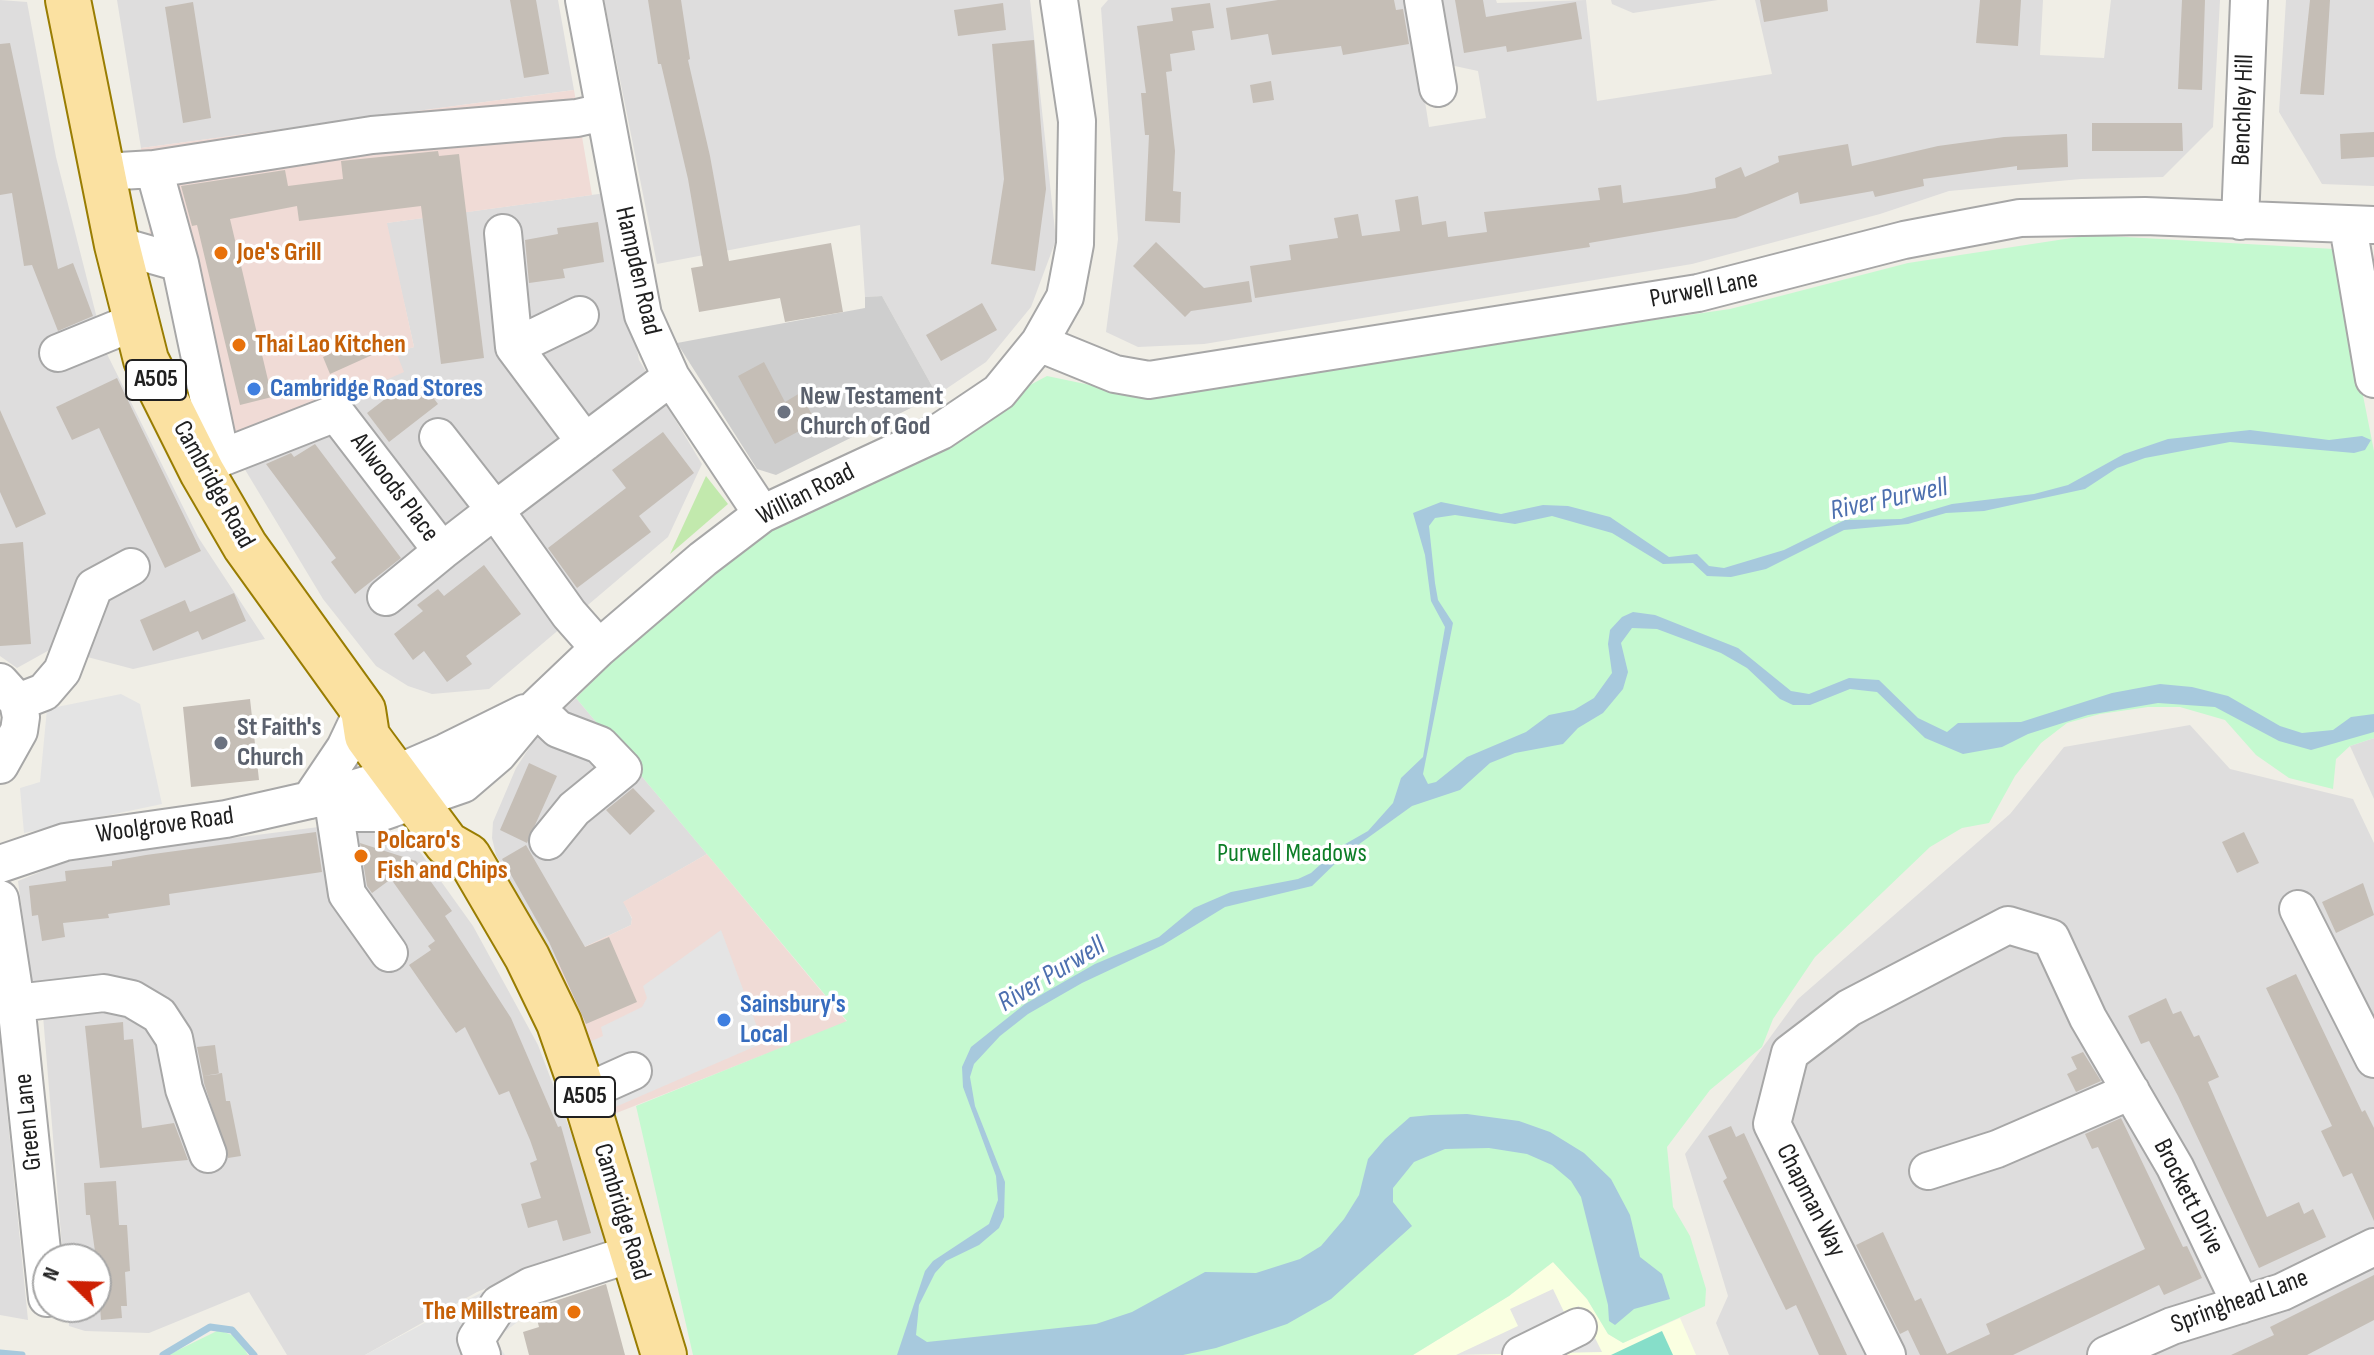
<!DOCTYPE html>
<html>
<head>
<meta charset="utf-8">
<style>
  body { margin:0 }
  #map { position:relative; width:2374px; height:1355px; overflow:hidden; background:#f0eee6; font-family:"Sofia Sans Condensed",sans-serif }
  canvas { display:block }
  .north { position:absolute; left:32px; top:1243px; width:80px; height:80px; box-sizing:border-box; background:#fff; border:2px solid #a6a6a6; border-radius:50%; rotate:293deg; font-size:22px; font-weight:700; line-height:32px; text-align:center; color:#202020 }
  .north::after { content:''; display:block; margin:auto; width:28px; height:36px; background:#cd2003; clip-path:polygon(50% 0,100% 100%,50% 72%,0 100%) }
</style>
</head>
<body>
<div id="map">
<canvas width="2374" height="1355"></canvas>
<div class="north">N</div>
</div>
<script>
const c = document.querySelector('canvas').getContext('2d');
c.lineJoin = 'round';
function fill(path, color) { c.fillStyle = color; c.fill(path, 'evenodd'); }
const poly = rows => new Path2D(rows.map(r => 'M' + r).join(''));
function strokePath(path, color, width, dash) { c.strokeStyle = color; c.lineWidth = width; c.lineCap = dash ? 'butt' : 'round'; c.setLineDash(dash || []); c.stroke(path); }
function write(font, color, halo, rows, align = 'center') {
  c.font = font + ' "Sofia Sans Condensed",sans-serif'; c.lineWidth = 7; c.setLineDash([]); c.textBaseline = 'middle'; c.strokeStyle = halo; c.fillStyle = color; for (const [text, x, y, turn = 0] of rows) {
    c.save(); c.translate(x, y); c.rotate((+turn || 0) * Math.PI / 180); c.textAlign = isNaN(turn) ? turn : align; if (halo) c.strokeText(text, 0, 0); c.fillText(text, 0, 0); c.restore();
  }
}
const residential = poly([
  [0,0,27,2,56,157,105,350,198,537,265,639,133,669,53,648,17,668,0,656],
  [117,0,558,0,574,90,141,148],
  [604,0,1030,0,1056,240,1031,307,986,362,937,395,882,296,865,297,860,225,657,264],
  [1108,0,1409,0,1429,127,1486,118,1478,71,1450,65,1439,0,1496,0,1497,3,1586,0,1597,101,1772,74,1755,0,2043,0,2040,55,2104,58,2111,0,2220,0,2213,127,2163,177,2081,179,1949,191,1880,214,1692,264,1204,344,1138,347,1106,332,1118,239,1101,8],
  [1611,0,1718,0,1633,13,1612,4],
  [2286,0,2374,0,2374,186,2322,184,2279,112],
  [606,193,639,360,702,464,668,537,489,689,432,694,408,686,376,666,323,599,232,448,396,352,414,347,386,223],
  [576,698,707,854,624,902,632,919,631,925,555,961,496,855,492,838,493,822,516,768,541,730],
  [2190,725,2230,769,2353,799,2374,843,2374,1355,1729,1355,1716,1323,1728,1296,1685,1154,1798,999,2010,814,2064,747],
  [2374,738,2374,799,2350,746],
  [342,824,415,845,473,926,538,1045,611,1239,477,1292,365,1355,287,1355,249,1292,149,1333,85,1331,69,1326,67,1307,96,1307,96,1259,63,1259,41,991,31,981,18,881,62,863,109,854],
  [0,1041,28,1320,0,1315]
]);
const commercial = poly([
  [574,90,592,195,387,223,414,347,396,352,404,372,232,448,150,236,141,148],
  [707,854,847,1022,614,1114,555,961,631,925,632,918,623,902]
]);
const education = poly([
  [1553,1262,1587,1299,1608,1334,1623,1343,1680,1318,1696,1355,1413,1355,1509,1296]
]);
const religious = poly([
  [882,296,937,395,776,475,757,469,677,343,865,308,865,297]
]);
const grass = poly([
  [706,476,728,504,670,554]
]);
const park = poly([
  [2091,235,2334,249,2374,451,2374,738,2350,746,2336,759,2333,789,2289,778,2256,755,2225,720,2180,707,2148,707,2100,714,2067,723,2041,743,2015,776,1989,823,1962,828,1930,847,1815,957,1773,1019,1762,1047,1710,1090,1667,1147,1673,1207,1690,1236,1706,1289,1705,1306,1623,1343,1608,1334,1587,1299,1553,1262,1509,1296,1413,1355,693,1355,636,1106,847,1021,576,698,676,598,782,517,1047,376,1138,395,1730,309,1908,263],
  [219,1330,237,1337,248,1355,168,1355]
]);
const pitch = poly([
  [1662,1331,1673,1355,1611,1355]
]);
const parking = poly([
  [121,694,140,704,162,804,24,833,20,788,40,782,47,709],
  [721,930,763,1043,613,1108,587,1043,603,1036,601,1027,642,1007,647,998,643,986],
  [499,1283,520,1320,494,1340,505,1355,365,1355],
  [1553,1289,1564,1312,1579,1306,1602,1352,1456,1355,1518,1326,1510,1309]
]);
const water = poly([
  [2250,430,2329,440,2362,436,2371,440,2365,450,2354,453,2230,442,2145,458,2117,468,2085,489,1984,511,1946,513,1908,524,1844,530,1766,569,1731,577,1707,576,1693,563,1663,564,1612,533,1552,516,1515,524,1455,515,1435,518,1429,526,1435,583,1438,600,1453,623,1423,774,1428,784,1436,782,1467,757,1526,732,1549,715,1574,710,1594,698,1612,673,1608,644,1610,630,1622,617,1633,612,1655,615,1738,648,1791,691,1809,694,1849,678,1879,680,1918,718,1947,732,1958,723,2021,722,2112,693,2160,684,2192,687,2228,696,2280,726,2302,733,2333,730,2351,717,2374,714,2374,732,2311,750,2279,741,2215,707,2158,703,2088,715,2028,734,2002,747,1963,754,1925,738,1877,692,1850,689,1810,705,1793,705,1780,699,1747,668,1721,653,1657,629,1632,628,1621,643,1628,672,1623,689,1603,713,1578,728,1563,744,1515,753,1490,763,1460,790,1412,806,1344,855,1312,886,1225,907,1163,945,1082,983,1028,1014,1000,1036,974,1064,970,1077,975,1106,1005,1182,1004,1217,999,1228,979,1245,946,1261,935,1273,919,1305,916,1335,927,1342,1096,1324,1132,1312,1205,1272,1256,1273,1300,1259,1321,1246,1344,1219,1359,1195,1368,1159,1385,1139,1410,1117,1431,1115,1467,1114,1519,1121,1550,1132,1584,1153,1611,1179,1630,1215,1640,1257,1662,1274,1670,1299,1634,1309,1615,1325,1609,1321,1608,1305,1581,1197,1571,1181,1552,1165,1527,1154,1489,1148,1445,1149,1414,1162,1393,1188,1393,1202,1412,1226,1331,1299,1287,1324,1216,1348,1183,1355,897,1355,925,1271,933,1261,989,1224,998,1200,996,1176,963,1087,962,1067,971,1047,1025,1004,1095,964,1159,937,1194,908,1231,892,1298,879,1311,873,1340,847,1368,831,1393,803,1401,778,1423,757,1445,627,1431,601,1425,555,1413,513,1441,502,1501,514,1543,505,1568,506,1610,517,1669,557,1697,554,1709,566,1724,568,1784,550,1845,520,1901,519,1952,504,2034,494,2068,485,2124,454,2168,439]
]);
const stream = poly([
  [0,1353,22,1355],
  [163,1355,210,1327,232,1330,254,1355]
]);
const building = poly([
  [510,0,536,0,549,74,524,78],
  [648,0,681,0,690,59,688,60,710,156,729,261,831,243,843,312,785,322,780,298,699,312,691,268,703,266,688,179,661,64,658,64],
  [1278,0,1394,0,1396,10,1403,9,1409,44,1343,55,1341,46,1272,55,1268,34,1231,40,1226,8],
  [1455,0,1483,0,1486,17,1576,2,1582,39,1507,52,1506,46,1464,53],
  [1760,0,1827,0,1828,11,1764,22],
  [1980,0,2021,0,2018,46,1976,43],
  [2182,0,2205,0,2202,90,2178,89],
  [2310,0,2330,0,2324,95,2300,94],
  [193,2,211,118,183,123,165,7],
  [1003,3,1006,30,958,36,954,10],
  [1210,3,1214,28,1192,31,1195,50,1170,54,1172,71,1166,72,1175,151,1173,191,1181,192,1180,223,1145,221,1149,135,1145,135,1141,93,1146,93,1137,26,1173,21,1171,8],
  [1034,40,1046,189,1035,271,991,264,1004,179,992,44],
  [10,43,58,269,73,263,93,316,58,331,32,265,24,266,12,193,0,195,0,44],
  [1271,81,1274,100,1253,103,1250,85],
  [2092,123,2182,123,2183,151,2092,151],
  [2374,132,2374,157,2341,159,2340,134],
  [2067,134,2068,167,2017,170,2017,166,1923,179,1924,186,1875,197,1873,191,1800,204,1798,192,1736,218,1589,243,1590,247,1255,298,1250,266,1291,260,1289,245,1338,238,1334,218,1358,214,1362,236,1400,231,1395,200,1418,196,1422,225,1446,221,1448,237,1487,232,1484,212,1600,200,1598,188,1621,185,1623,203,1686,194,1716,188,1715,178,1741,167,1745,177,1779,162,1778,156,1848,144,1852,166,1938,146,2004,137],
  [438,151,439,156,459,154,484,358,441,364,421,206,299,221,297,206,230,219,272,397,240,405,197,225,192,226,181,186,285,170,288,186,343,179,341,161],
  [598,222,604,262,563,269,565,278,529,283,525,240,558,234,557,228],
  [1156,242,1204,288,1249,281,1252,302,1191,311,1185,317,1133,266],
  [982,303,997,330,941,361,926,335],
  [374,334,381,351,330,374,323,357],
  [764,362,785,402,800,393,816,422,775,444,738,376],
  [416,375,438,404,389,442,367,413],
  [117,378,201,551,165,568,99,428,72,440,56,407],
  [0,410,46,514,16,528,0,492],
  [663,432,694,473,639,516,651,532,577,588,548,548,626,488,612,470],
  [315,444,401,558,355,594,331,562,336,558,266,464,291,453,294,457],
  [23,542,31,644,0,646,0,544],
  [484,565,521,614,466,656,472,664,447,682,424,651,413,660,394,634,423,611,417,605,438,589,444,596],
  [234,593,246,621,202,640,198,631,153,651,140,620,185,600,190,612],
  [250,699,259,780,191,787,183,707],
  [529,763,557,776,527,843,500,830],
  [633,788,655,811,630,835,606,810],
  [316,832,322,872,169,894,170,905,108,914,109,918,63,923,65,937,42,941,38,915,32,916,29,886,66,881,65,871,112,866,112,861,146,855],
  [2244,832,2259,863,2237,873,2222,842],
  [360,843,416,861,452,911,445,916,511,1018,558,1127,561,1126,591,1233,563,1241,557,1220,528,1228,521,1204,541,1198,530,1163,537,1160,530,1140,509,1091,499,1095,465,1027,456,1033,409,965,431,950,428,946,435,941,391,879,372,893,367,886],
  [526,845,585,947,609,937,637,1002,586,1024,549,942,502,859],
  [2363,883,2374,915,2336,933,2322,902],
  [2296,974,2362,1112,2365,1110,2374,1128,2374,1221,2352,1173,2343,1177,2321,1131,2332,1126,2266,988],
  [2166,998,2173,1014,2181,1011,2194,1037,2199,1035,2219,1077,2208,1082,2267,1217,2299,1202,2304,1214,2313,1209,2326,1237,2259,1268,2178,1096,2149,1041,2141,1044,2128,1016],
  [123,1022,124,1040,133,1039,142,1128,174,1123,188,1160,100,1168,85,1026],
  [215,1045,219,1074,203,1076,197,1047],
  [2083,1052,2101,1081,2076,1092,2067,1074,2077,1069,2071,1057],
  [222,1073,226,1101,230,1101,241,1156,228,1158,204,1083,203,1076],
  [2121,1118,2183,1247,2187,1246,2202,1278,2164,1295,2159,1285,2013,1355,1920,1355,1908,1330,1900,1334,1856,1245,1883,1232,1915,1301,1921,1298,1947,1354,1990,1334,1986,1324,2145,1249,2098,1147,2092,1149,2085,1134],
  [1731,1126,1736,1137,1744,1133,1847,1355,1819,1355,1796,1305,1786,1310,1723,1181,1727,1178,1708,1136],
  [116,1181,119,1225,127,1225,130,1271,125,1272,127,1306,121,1306,122,1318,101,1320,100,1307,96,1307,96,1259,90,1215,86,1215,84,1183],
  [2374,1275,2374,1320,2307,1355,2231,1355,2274,1335,2270,1327],
  [606,1284,625,1355,529,1355,523,1332,539,1327,534,1308]
]);
const minor = poly([
  [584,0,643,315,671,377,762,514],
  [1423,0,1438,88],
  [154,169,372,135,577,118,603,112],
  [103,172,154,169,180,263],
  [2240,221,2249,0],
  [2348,226,2374,379],
  [503,233,514,347,585,442],
  [117,245,180,263,221,458],
  [1039,343,1115,374,1149,380,1698,293,1904,240,2020,218,2145,216,2374,225],
  [514,347,580,315],
  [58,353,134,322],
  [202,472,221,458,336,413,442,551,495,510,438,437],
  [386,597,442,551],
  [599,648,569,614,495,510,671,377],
  [0,682,18,702,21,717,19,731,0,765],
  [18,702,44,692,62,671,94,587,131,567],
  [536,708,558,729,600,745,623,769,574,809,548,841],
  [332,795,356,813,379,813,463,784,498,754,536,708,599,648,703,559,762,514,941,431,999,392,1039,343,1065,297,1075,244,1077,121,1059,0],
  [332,795,347,894,389,953],
  [310,800,345,748,363,710],
  [0,864,65,842,226,819,332,795,379,781,446,752,525,713],
  [0,899,16,1003,47,1298],
  [2298,909,2374,1059],
  [16,1003,104,993,132,999,159,1015,174,1038,184,1089,208,1154],
  [584,1093,633,1071],
  [1928,1171,1997,1149,2131,1091],
  [482,1355,476,1339,499,1304,531,1286,634,1253],
  [1521,1355,1578,1327],
  [1887,1355,1772,1124,1790,1053,1849,1008,2008,925,2051,938,2088,1018,2175,1167,2241,1305],
  [2106,1355,2172,1326,2282,1292,2374,1247]
]);
const major = poly([
  [68,0,117,245,146,360,202,472,245,546,363,710,367,736,375,747,447,844,468,856,527,957,559,1023,588,1106,664,1355]
]);
const markers = [
  [221,253,8,"#e8710a"],
  [239,345,8,"#e8710a"],
  [254,389,8,"#3f7fe0"],
  [784,412,8,"#6b7280"],
  [221,743,8,"#6b7280"],
  [361,856,8,"#e8710a"],
  [724,1020,8,"#3f7fe0"],
  [574,1312,8,"#e8710a"]
];
const shields = [
  [156,380,60],
  [585,1097,60]
];
const shieldNames = [
  ["A505",156,380],
  ["A505",585,1097]
];
const streetNames = [
  ["Benchley Hill",2244,110,-88],
  ["Hampden Road",637,271,77],
  ["Purwell Lane",1704,290,-11],
  ["Cambridge Road",213,485,61],
  ["Allwoods Place",394,488,53],
  ["Willian Road",806,495,-27],
  ["Woolgrove Road",165,826,-8],
  ["Green Lane",29,1122,-96],
  ["Brockett Drive",2188,1197,63],
  ["Chapman Way",1810,1201,63],
  ["Cambridge Road",621,1212,73],
  ["Springhead Lane",2240,1302,-20]
];
const foodNames = [
  ["Joe's Grill",237,253],
  ["Thai Lao Kitchen",255,345],
  ["Polcaro's",377,841],
  ["Fish and Chips",377,871],
  ["The Millstream",558,1312,"right"]
];
const shopNames = [
  ["Cambridge Road Stores",270,389],
  ["Sainsbury's",740,1005],
  ["Local",740,1035]
];
const worshipNames = [
  ["New Testament",800,397],
  ["Church of God",800,427],
  ["St Faith's",237,728],
  ["Church",237,758]
];
const parkNames = [
  ["Purwell Meadows",1292,854]
];
const waterNames = [
  ["River Purwell",1889,500,-12],
  ["River Purwell",1052,975,-31]
];
fill(residential, '#dedddd');
fill(commercial, '#f0dbd6');
fill(education, '#faffe1');
fill(religious, '#cecece');
fill(grass, '#c2e9ad');
fill(park, '#c5f9d0');
fill(pitch, '#86dec9');
fill(parking, '#e4e4e4');
fill(water, '#a7c9dd');
strokePath(stream, '#a7c9dd', 7);
fill(building, '#c5beb6');
strokePath(minor, '#a7a7a7', 40);
strokePath(major, '#997d02', 48);
strokePath(minor, '#fff', 36);
strokePath(major, '#fbe1a1', 44);
for (const [x, y, r, color] of markers) { const dot = new Path2D(); dot.arc(x, y, r, 0, 2 * Math.PI); c.fillStyle = color; c.fill(dot); strokePath(dot, '#fff', 3); }
for (const [x, y, w] of shields) { const box = new Path2D(); box.roundRect(x - w / 2, y - 20, w, 40, 6); c.fillStyle = '#fff'; c.fill(box); strokePath(box, '#202020', 2); }
write('bold 24px', '#202020', null, shieldNames);
write('26px', '#202020', '#fff', streetNames);
write('bold 26px', '#c56008', '#fff', foodNames, 'left');
write('bold 26px', '#366cbe', '#fff', shopNames, 'left');
write('bold 26px', '#5b616d', '#fff', worshipNames, 'left');
write('26px', '#0d7e27', '#fff', parkNames);
write('italic 28px', '#4d6faf', '#fff', waterNames);
</script>
</body>
</html>
